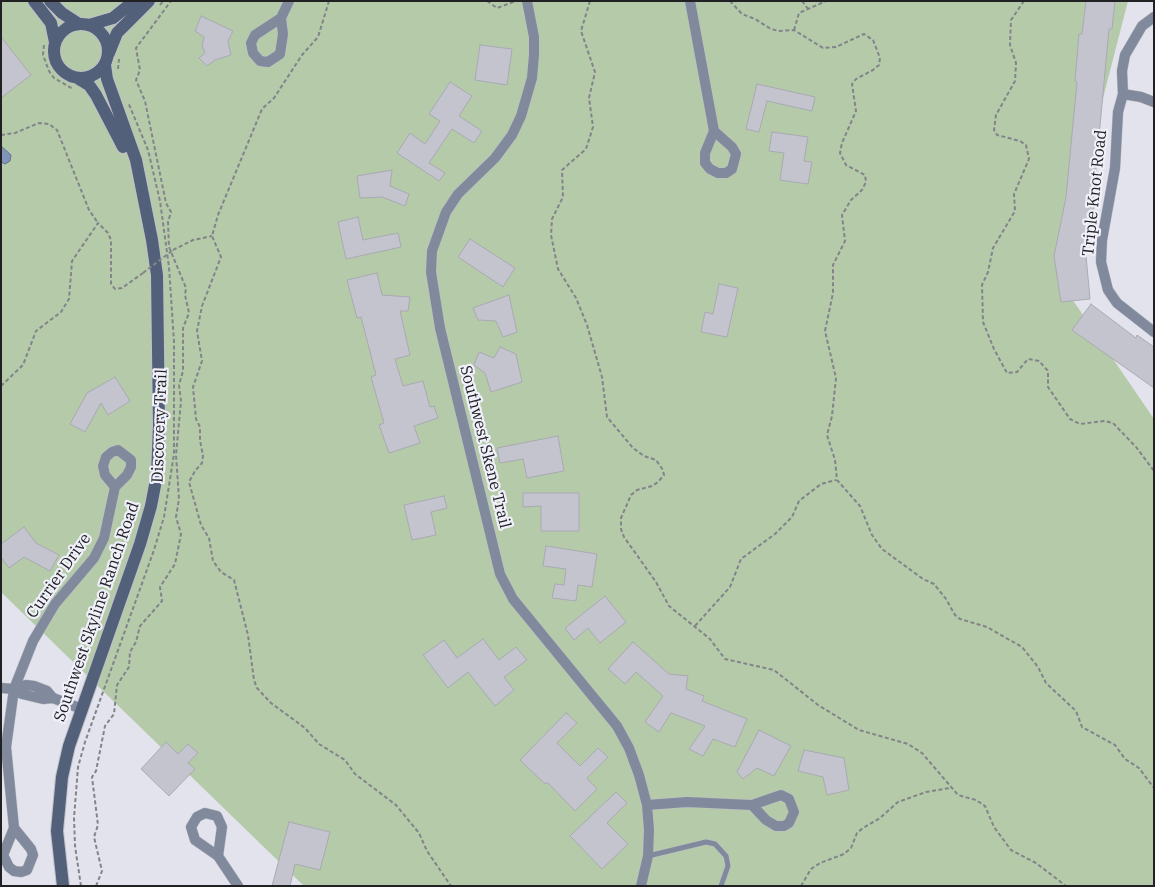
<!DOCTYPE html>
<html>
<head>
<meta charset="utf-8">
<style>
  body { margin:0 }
  #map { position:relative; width:1155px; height:887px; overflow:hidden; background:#e2e3ec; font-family:"IBM Plex Serif",serif }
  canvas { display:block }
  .frame { position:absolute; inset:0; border:2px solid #212124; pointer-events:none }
</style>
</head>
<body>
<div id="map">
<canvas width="1155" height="887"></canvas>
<div class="frame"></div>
</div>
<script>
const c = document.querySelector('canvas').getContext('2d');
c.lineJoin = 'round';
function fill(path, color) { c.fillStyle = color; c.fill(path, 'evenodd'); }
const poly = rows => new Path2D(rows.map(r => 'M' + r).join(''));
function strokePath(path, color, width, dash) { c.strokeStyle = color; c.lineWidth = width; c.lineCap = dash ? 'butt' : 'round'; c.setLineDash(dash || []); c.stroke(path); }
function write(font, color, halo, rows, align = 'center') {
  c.font = font + ' "IBM Plex Serif",serif'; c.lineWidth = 4.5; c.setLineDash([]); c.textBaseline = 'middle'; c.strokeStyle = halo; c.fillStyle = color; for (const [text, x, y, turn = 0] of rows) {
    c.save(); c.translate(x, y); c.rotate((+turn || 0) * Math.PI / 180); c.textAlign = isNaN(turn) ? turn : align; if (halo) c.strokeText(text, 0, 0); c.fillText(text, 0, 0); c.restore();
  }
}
const green = poly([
  [1,1,1128,1,1057,277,1154,419,1154,886,304,886,1,592]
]);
const water = poly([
  [1,146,11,155,10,161,5,164,1,162,1,146]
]);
const building = poly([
  [1086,1,1115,1,1112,29,1109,29,1093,201,1095,201,1086,256,1090,299,1061,302,1054,256,1066,197,1077,82,1075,81,1079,34,1082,34,1086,1],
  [201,16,233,31,228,41,231,55,215,60,207,66,199,58,205,53,202,46,204,37,195,31,201,16],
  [1,37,31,75,1,98,1,37],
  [480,45,512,49,507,85,475,80,480,45],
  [450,82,472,96,459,116,482,131,474,143,452,129,429,163,445,173,439,181,397,153,410,133,425,144,440,121,429,114,450,82],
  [757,84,815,97,812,111,767,101,759,132,746,129,757,84],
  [772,132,808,137,804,161,812,162,808,184,780,180,784,153,769,151,772,132],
  [392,170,390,186,409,194,405,206,382,197,360,198,357,176,392,170],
  [358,217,363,240,398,233,401,247,346,259,338,222,358,217],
  [470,239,515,268,503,287,458,257,470,239],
  [377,273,382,295,410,297,408,311,400,311,410,355,395,359,403,386,423,381,430,407,434,406,438,418,414,426,420,443,389,453,379,425,384,423,371,377,376,375,361,317,357,318,347,280,377,273],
  [719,284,738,288,727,337,701,332,705,312,713,314,719,284],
  [509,295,517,332,503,337,496,321,478,320,473,308,509,295],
  [1091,304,1136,338,1137,335,1154,347,1154,388,1072,330,1091,304],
  [500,347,516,354,522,382,491,392,485,373,474,365,479,352,494,358,500,347],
  [115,377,130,401,108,415,101,403,85,432,70,424,87,393,115,377],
  [558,436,564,471,527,478,523,459,500,463,497,448,558,436],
  [523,493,579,493,579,531,541,531,541,506,523,507,523,493],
  [444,496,447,508,431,512,436,535,412,540,404,505,444,496],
  [24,527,36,543,59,555,50,571,24,557,9,568,1,557,1,544,24,527],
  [546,546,597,554,592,587,578,585,576,601,552,598,555,584,564,585,566,569,543,566,546,546],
  [605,596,626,622,600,643,588,628,574,640,565,628,605,596],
  [483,639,499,660,516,647,527,660,504,677,514,690,495,706,468,672,448,688,423,655,444,640,457,658,483,639],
  [633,642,669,674,688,676,686,689,704,696,702,701,747,719,735,747,713,739,703,756,689,749,705,726,671,713,659,732,645,722,663,696,636,672,625,684,608,669,633,642],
  [566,713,577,723,557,743,580,766,598,748,608,757,587,778,597,789,575,811,547,782,545,784,520,760,566,713],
  [759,730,791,746,774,776,757,768,743,779,737,772,759,730],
  [166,742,178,754,188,744,198,753,188,763,195,769,169,796,141,769,166,742],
  [804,750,844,758,849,790,827,795,823,777,798,771,804,750],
  [616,792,627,803,607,823,628,844,602,869,570,836,616,792],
  [289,822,330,832,320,870,295,864,290,886,272,886,289,822]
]);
const path = poly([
  [329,1,318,37,302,55,274,98,262,109,218,215,212,236,221,257,202,306,197,331,202,361,193,387,196,419,200,427,200,440,203,456,202,463,195,471,189,482,201,525,209,538,213,561,221,572,234,580,248,635,254,680,257,688,271,703,305,728,319,744,345,760,355,774,396,805,419,833,427,851,451,886],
  [487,1,497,8,516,1],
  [590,1,581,31,595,72,589,98,593,127,586,149,562,170,563,197,552,219,551,235,558,269,576,298,587,325,602,377,607,417,633,448,644,456,656,460,663,470,664,475,658,482,652,486,637,490,631,495,621,518,621,529,624,537,656,582,669,606,710,639,725,659,774,670,818,705,859,730,908,744,922,753,958,795,976,800,985,806,994,827,1011,850,1036,863,1066,886],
  [730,1,742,14,755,19,771,29,779,31,794,30,823,48,836,47,864,34,873,40,880,58,879,65,873,70,856,79,852,84,856,111,842,143,840,153,846,165,865,175,866,182,862,190,851,200,842,215,845,241,833,265,833,293,825,331,836,378,832,416,827,435,835,460,837,480,860,506,872,535,882,549,923,579,934,584,946,599,955,615,960,619,987,627,1022,647,1038,667,1046,683,1076,711,1082,727,1115,745,1125,759,1139,768,1154,788],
  [802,1,808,9],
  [1024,1,1011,20,1010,45,1016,63,1015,81,996,115,994,130,997,135,1020,141,1026,145,1029,159,1014,194,1015,211,993,248,988,272,982,285,983,322,994,349,1007,373,1017,372,1028,359,1039,361,1048,371,1048,387,1070,419,1080,424,1105,421,1113,423,1136,447,1154,471],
  [160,5,163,1],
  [794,30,799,13,826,1],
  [44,45,43,55,49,71,54,78,73,89],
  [118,69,119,59],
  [1,135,15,133,39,123,49,124,57,130,89,210,98,223],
  [173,250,193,240,212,236],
  [1,386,23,365,36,331,61,312,69,299,72,261,98,223,108,233,111,240,111,284,115,289,122,288,143,273],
  [695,626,730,587,741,559,775,534,792,517,799,501,821,484,836,480],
  [81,886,75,846,74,818,78,767,85,742,154,550,164,517,174,454,174,342,169,267,160,201,148,150,128,102],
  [96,886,102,871,94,837,98,825,92,777,96,771,105,726,114,714,117,685,129,667,130,652,136,642,140,626,162,601,160,587,175,564,181,534,176,517,179,499,176,455,181,401,179,385,183,371,183,328,189,313,185,295,186,288,169,247,168,222,171,212,166,203,145,101,136,80,140,70,136,48,171,1],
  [801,886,811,869,820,863,844,854,851,848,857,833,863,828,880,818,898,802,926,792,950,788]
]);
const lane = poly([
  [648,856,706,842,715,844,726,856,728,866,721,886]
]);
const street = poly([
  [527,1,534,37,534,55,532,78,521,116,512,135,495,158,458,194,446,212,432,251,431,272,440,328,500,574,513,599,617,726,629,748,639,775,647,805,649,830,648,856,641,886],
  [690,1,714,131,705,153,705,163,710,169,718,173,726,173,732,169,736,154,732,147,714,131],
  [1154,17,1142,26,1125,55,1122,71,1123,94,1118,112,1115,168,1102,240,1101,262,1108,290,1117,303,1154,332],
  [281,18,283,34,280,54,268,62,260,61,253,53,251,43,255,35,281,18,289,1],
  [1123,94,1141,97,1154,102],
  [1,688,14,689,26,685,34,686,47,691,53,698,82,709],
  [14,689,22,694,43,699,53,698],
  [647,805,687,802,752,805,781,795,789,799,794,812,789,823,784,826,776,826,766,820,752,805],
  [14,828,31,849,33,855,27,870,21,872,14,871,9,867,3,855,14,828,6,747,14,689,33,641,55,604,94,558,104,538,115,487,127,475,131,467,131,460,118,450,112,452,106,457,103,466,105,475,115,487],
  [218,856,222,827,217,816,205,813,197,817,191,827,195,840,218,856,238,886]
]);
const secondary = poly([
  [34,1,51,23,55,42],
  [50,1,62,13,79,24],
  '54 51a27 27 0 1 1 54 0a27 27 0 1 1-54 0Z',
  [89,25,113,18,134,1],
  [109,53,117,33,149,1],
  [79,79,89,85,96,95,123,147],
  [63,886,57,831,62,777,69,746,140,544,151,506,157,475,159,425,157,275,152,240,136,160,107,79,105,65]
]);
const pathBridge = poly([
  [143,273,173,250]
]);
const streetNames = [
  ["Triple Knot Road",1095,193,-84],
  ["Discovery Trail",160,426,-88],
  ["Southwest Skene Trail",485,447,76],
  ["Currier Drive",59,576,-55],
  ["Southwest Skyline Ranch Road",97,612,-71]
];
fill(green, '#b4caa9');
fill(water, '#8194bc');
strokePath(water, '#64728e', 1);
fill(building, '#c3c4cd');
strokePath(building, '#a9aab3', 1);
strokePath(lane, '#bfc0c8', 6);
strokePath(street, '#bfc0c8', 11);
strokePath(secondary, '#bfc0c8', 14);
strokePath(path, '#83848a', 2, [4, 2.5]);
strokePath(lane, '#818a9c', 5);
strokePath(street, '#818a9c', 10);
strokePath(secondary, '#536079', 12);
strokePath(pathBridge, '#83848a', 2, [4, 2.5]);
write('16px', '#212124', '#eff0f9', streetNames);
</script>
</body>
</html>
